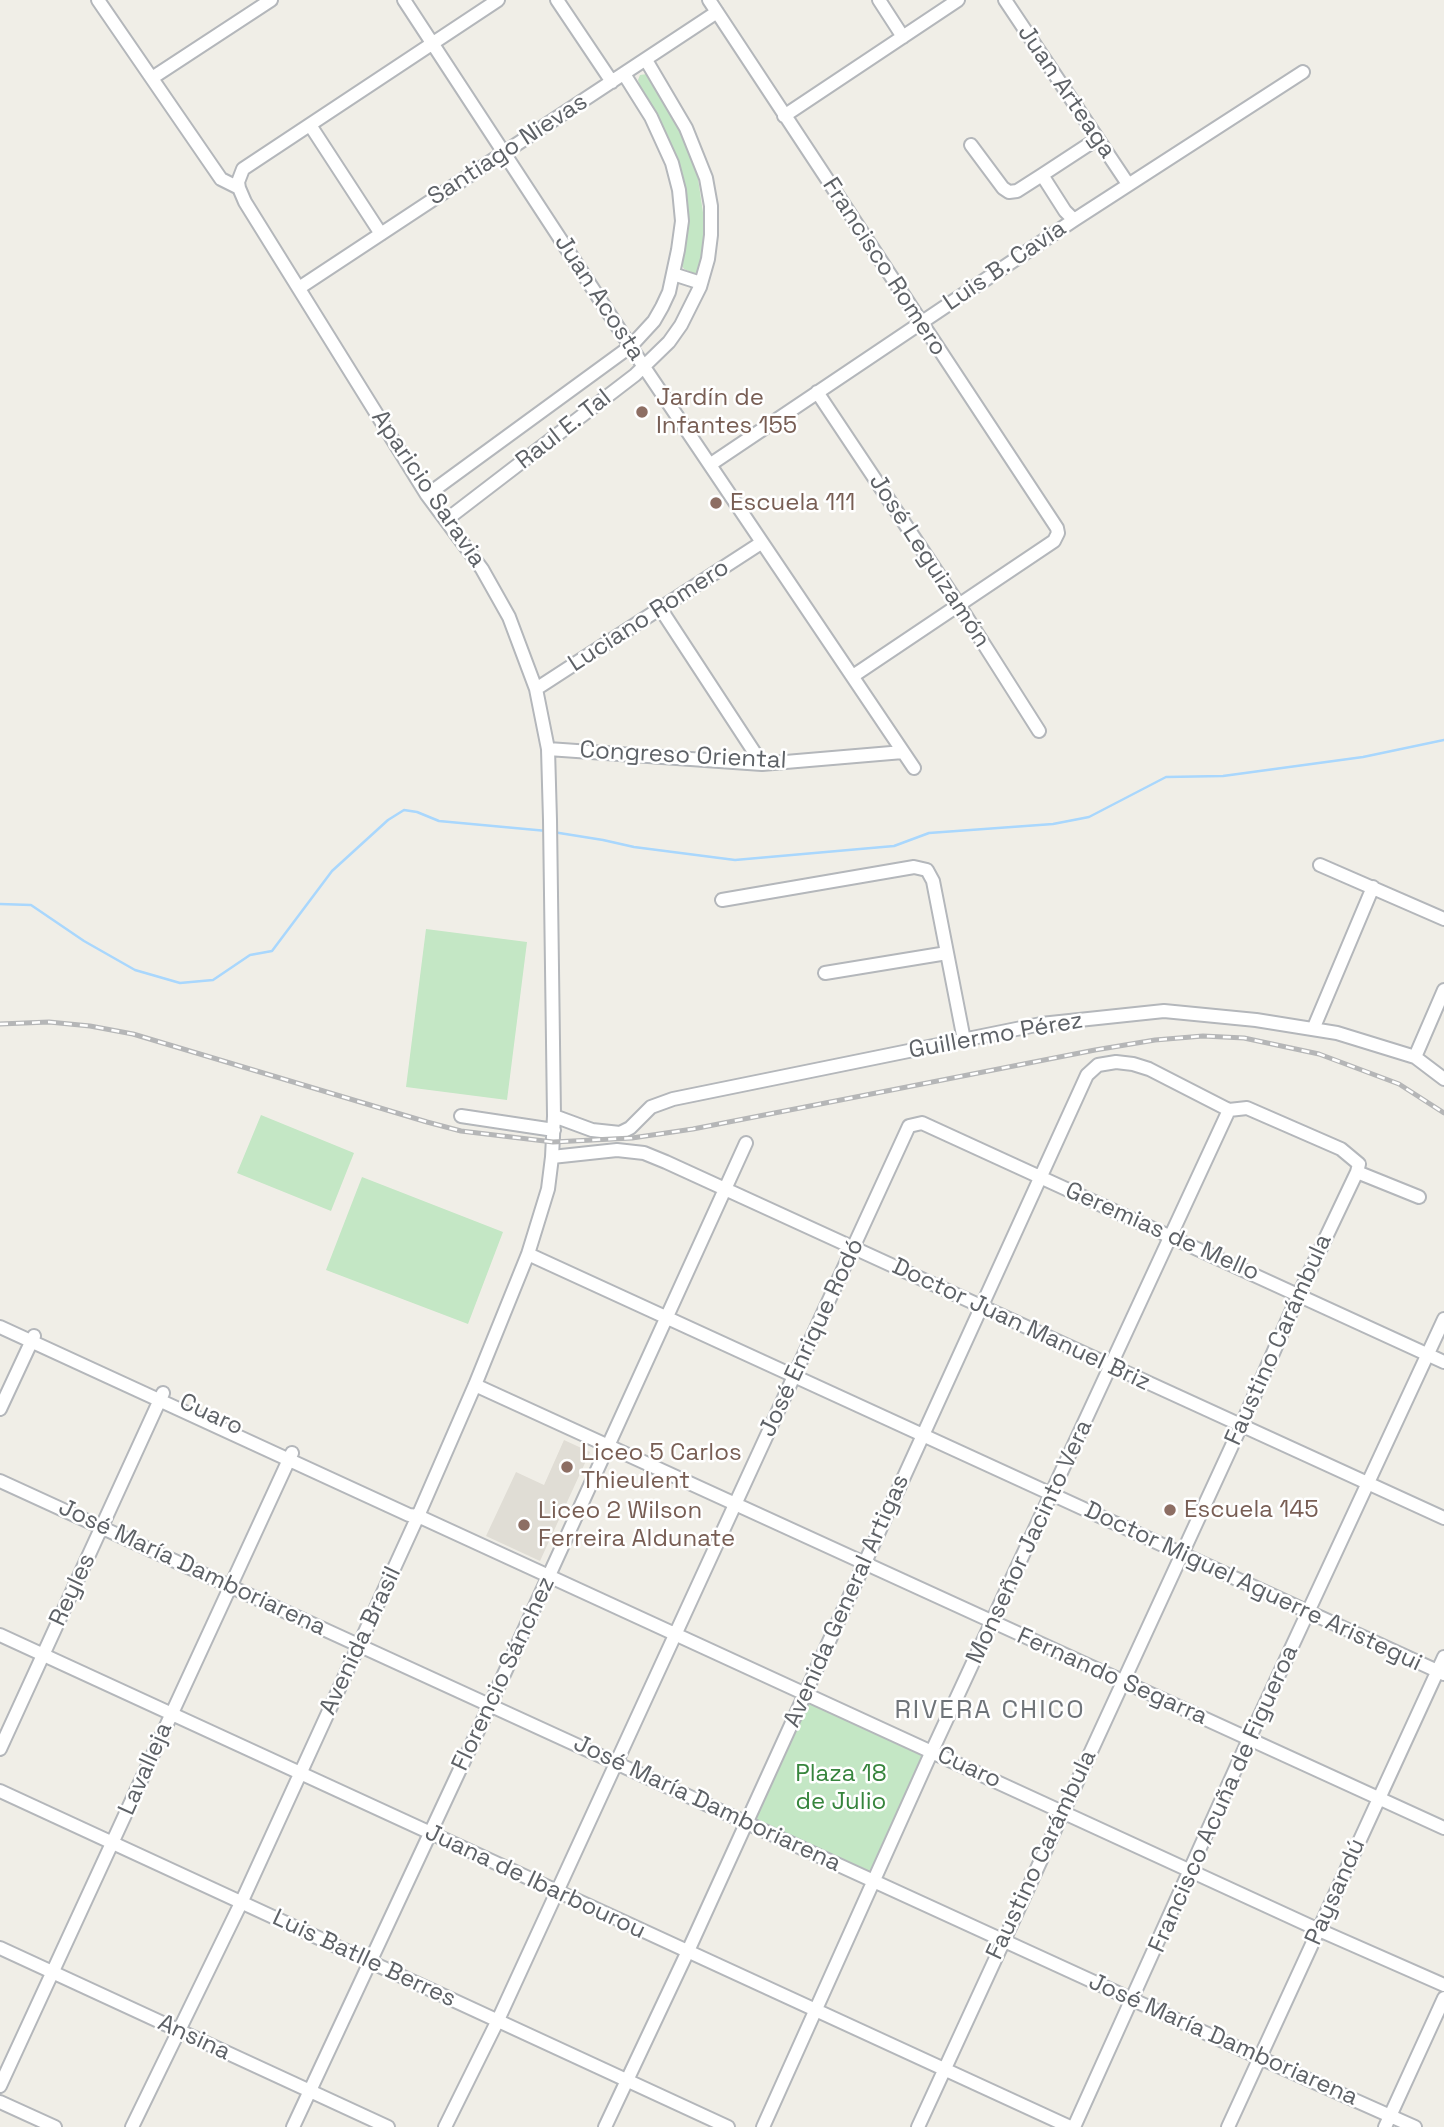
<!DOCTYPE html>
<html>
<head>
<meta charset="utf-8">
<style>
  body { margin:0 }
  canvas { display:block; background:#f0eee7 }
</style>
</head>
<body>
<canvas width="1444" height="2127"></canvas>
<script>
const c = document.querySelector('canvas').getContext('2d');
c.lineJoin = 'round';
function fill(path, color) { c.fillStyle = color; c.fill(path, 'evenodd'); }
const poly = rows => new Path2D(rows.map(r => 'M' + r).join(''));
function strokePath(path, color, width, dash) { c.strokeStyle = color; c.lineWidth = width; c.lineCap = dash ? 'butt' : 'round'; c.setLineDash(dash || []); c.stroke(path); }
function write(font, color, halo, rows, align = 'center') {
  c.font = font + ' "Space Grotesk",sans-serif'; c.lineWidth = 5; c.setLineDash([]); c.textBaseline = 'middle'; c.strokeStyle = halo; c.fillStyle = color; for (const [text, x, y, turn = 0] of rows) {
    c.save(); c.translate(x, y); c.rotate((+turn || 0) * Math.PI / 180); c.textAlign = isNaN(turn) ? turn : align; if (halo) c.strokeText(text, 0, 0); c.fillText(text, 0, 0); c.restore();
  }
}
const education = poly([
  [564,1440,590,1452,540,1561,486,1536,516,1472,544,1485]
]);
const green = poly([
  [647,74,653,79,686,144,697,172,705,226,705,249,701,268,696,274,684,269,680,263,686,240,688,217,685,193,660,122,640,87,638,80,640,75],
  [426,929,527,942,507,1100,406,1087],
  [261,1115,354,1153,331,1211,237,1173],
  [362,1177,503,1232,468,1324,326,1270],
  [810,1701,927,1755,872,1874,755,1820]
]);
const stream = poly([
  [553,832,603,840,634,847,735,860,894,846,929,833,1053,824,1089,817,1166,777,1223,776,1363,757,1444,740],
  [0,904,31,905,84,941,135,970,180,983,213,980,250,955,272,951,332,871,388,820,404,810,417,812,439,821,547,831]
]);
const minor = poly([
  [98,0,221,179,239,188],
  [404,0,644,367,914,768],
  [557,0,612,82],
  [709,0,1057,528,1058,533,1054,541,853,676],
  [879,0,903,37],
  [1005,0,1128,184],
  [152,78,271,0],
  [784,116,958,0],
  [310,125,381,234],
  [971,145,1003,188,1009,192,1017,191,1042,175,1097,139],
  [1042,175,1065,211,1074,220],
  [673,274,701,283],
  [299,288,717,12],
  [817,392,959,605,1039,731],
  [711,464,1074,220,1303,72],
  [427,495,631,346,654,321,662,307,669,292,678,250,682,221,679,190,672,163,651,117,624,74],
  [446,520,635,375,669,342,681,325,700,287,708,259,711,235,711,206,706,178,686,128,646,60],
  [660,608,762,764],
  [536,689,761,543],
  [548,749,762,764,903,752],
  [1320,865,1444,919],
  [722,900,914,867,927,870,933,881,964,1040],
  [825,973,947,953],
  [1314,1027,1373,887],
  [1415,1057,1444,990],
  [461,1116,554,1130],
  [554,1116,592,1130,620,1133,630,1128,651,1107,673,1099,1041,1024,1164,1011,1256,1020,1337,1033,1415,1057,1444,1079],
  [552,1157,617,1150,644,1153,666,1162,1444,1518],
  [1357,1172,1419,1197],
  [528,1254,1444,1674],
  [0,1327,409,1515,418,1516,1319,1930,1444,1985],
  [475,1385,1444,1828],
  [0,1409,34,1336],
  [0,1481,1260,2058,1415,2127],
  [0,1635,1070,2127],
  [0,1749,163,1393],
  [0,1791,728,2127],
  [0,1948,388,2127],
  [0,2086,292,1453],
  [0,2102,55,2127],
  [132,2127,241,1903,418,1516,475,1385,528,1254,548,1189,552,1157,554,1116,550,820,548,749,536,689,509,617,482,569,427,495,245,202,239,188,238,182,243,169,498,0],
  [293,2127,490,1705,746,1143],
  [445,2127,498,2020,909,1126,922,1123,1444,1362],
  [605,2127,688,1951,1087,1075,1098,1065,1116,1062,1133,1064,1149,1069,1229,1110,1247,1108,1341,1149,1359,1164,1357,1172,1299,1294,1241,1426,918,2127],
  [763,2127,932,1751,1229,1110],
  [1074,2127,1249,1739,1444,1319],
  [1228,2127,1444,1657],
  [1385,2127,1444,1998]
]);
const rail = poly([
  [0,1024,49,1022,90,1026,133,1034,427,1122,461,1131,553,1142,632,1138,693,1129,1095,1050,1155,1040,1203,1036,1244,1038,1319,1054,1399,1084,1444,1113]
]);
const markers = [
  [642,412,7,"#8d6e63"],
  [716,503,7,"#8d6e63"],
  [567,1467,7,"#8d6e63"],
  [1170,1510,7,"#8d6e63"],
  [524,1525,7,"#8d6e63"]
];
const streetNames = [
  ["Juan Arteaga",1066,92,56],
  ["Santiago Nievas",508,150,-33],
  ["Luis B. Cavia",1005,266,-34],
  ["Francisco Romero",884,267,57],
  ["Juan Acosta",599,298,57],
  ["Raul E. Tal",564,430,-38],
  ["Aparicio Saravia",428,489,56],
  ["José Leguizamón",929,561,57],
  ["Luciano Romero",649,616,-33],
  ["Congreso Oriental",683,756,3],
  ["Guillermo Pérez",996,1036,-10],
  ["Geremias de Mello",1162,1232,24],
  ["Doctor Juan Manuel Briz",1021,1325,25],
  ["José Enrique Rodó",812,1338,-65],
  ["Faustino Carámbula",1279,1340,-66],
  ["Cuaro",211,1415,25],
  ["Monseñor Jacinto Vera",1030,1542,-65],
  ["José María Damboriarena",192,1568,25],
  ["Doctor Miguel Aguerre Aristegui",1253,1587,25],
  ["Reyles",73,1590,-65],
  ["Avenida General Artigas",847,1601,-66],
  ["Avenida Brasil",361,1641,-65],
  ["Florencio Sánchez",504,1674,-65],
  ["Fernando Segarra",1112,1677,24],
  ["Cuaro",969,1768,25],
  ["Lavalleja",146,1769,-66],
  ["Francisco Acuña de Figueroa",1224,1799,-66],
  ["José María Damboriarena",707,1804,25],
  ["Faustino Carámbula",1042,1855,-65],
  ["Juana de Ibarbourou",535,1882,25],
  ["Paysandú",1336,1892,-66],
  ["Luis Batlle Berres",364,1959,25],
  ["Ansina",194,2038,25],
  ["José María Damboriarena",1223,2040,24]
];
const educationNames = [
  ["Jardín de",656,398],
  ["Infantes 155",656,426],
  ["Escuela 111",730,503],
  ["Liceo 5 Carlos",581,1453],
  ["Thieulent",581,1481],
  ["Escuela 145",1184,1510],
  ["Liceo 2 Wilson",538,1511],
  ["Ferreira Aldunate",538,1539]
];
const parkNames = [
  ["Plaza 18",841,1774],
  ["de Julio",841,1802]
];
const neighbourhoodNames = [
  ["RIVERA CHICO",990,1711]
];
fill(education, '#e0ddd5');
fill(green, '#c4e7c5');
strokePath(stream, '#a9d7fd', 2.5);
strokePath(minor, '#b4b7bb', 16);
strokePath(minor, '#fff', 12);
strokePath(rail, '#b5b6b7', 5);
strokePath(rail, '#fff', 2.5, [8]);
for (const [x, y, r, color] of markers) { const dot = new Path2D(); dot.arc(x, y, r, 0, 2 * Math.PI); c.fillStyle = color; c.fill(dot); strokePath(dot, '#fff', 2.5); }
write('24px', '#5e6267', '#fff', streetNames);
write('24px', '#785e54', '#fff', educationNames, 'left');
write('24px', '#37853d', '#fff', parkNames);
c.letterSpacing = '2px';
write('26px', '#6f7479', '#fff', neighbourhoodNames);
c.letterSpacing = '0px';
</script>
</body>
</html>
